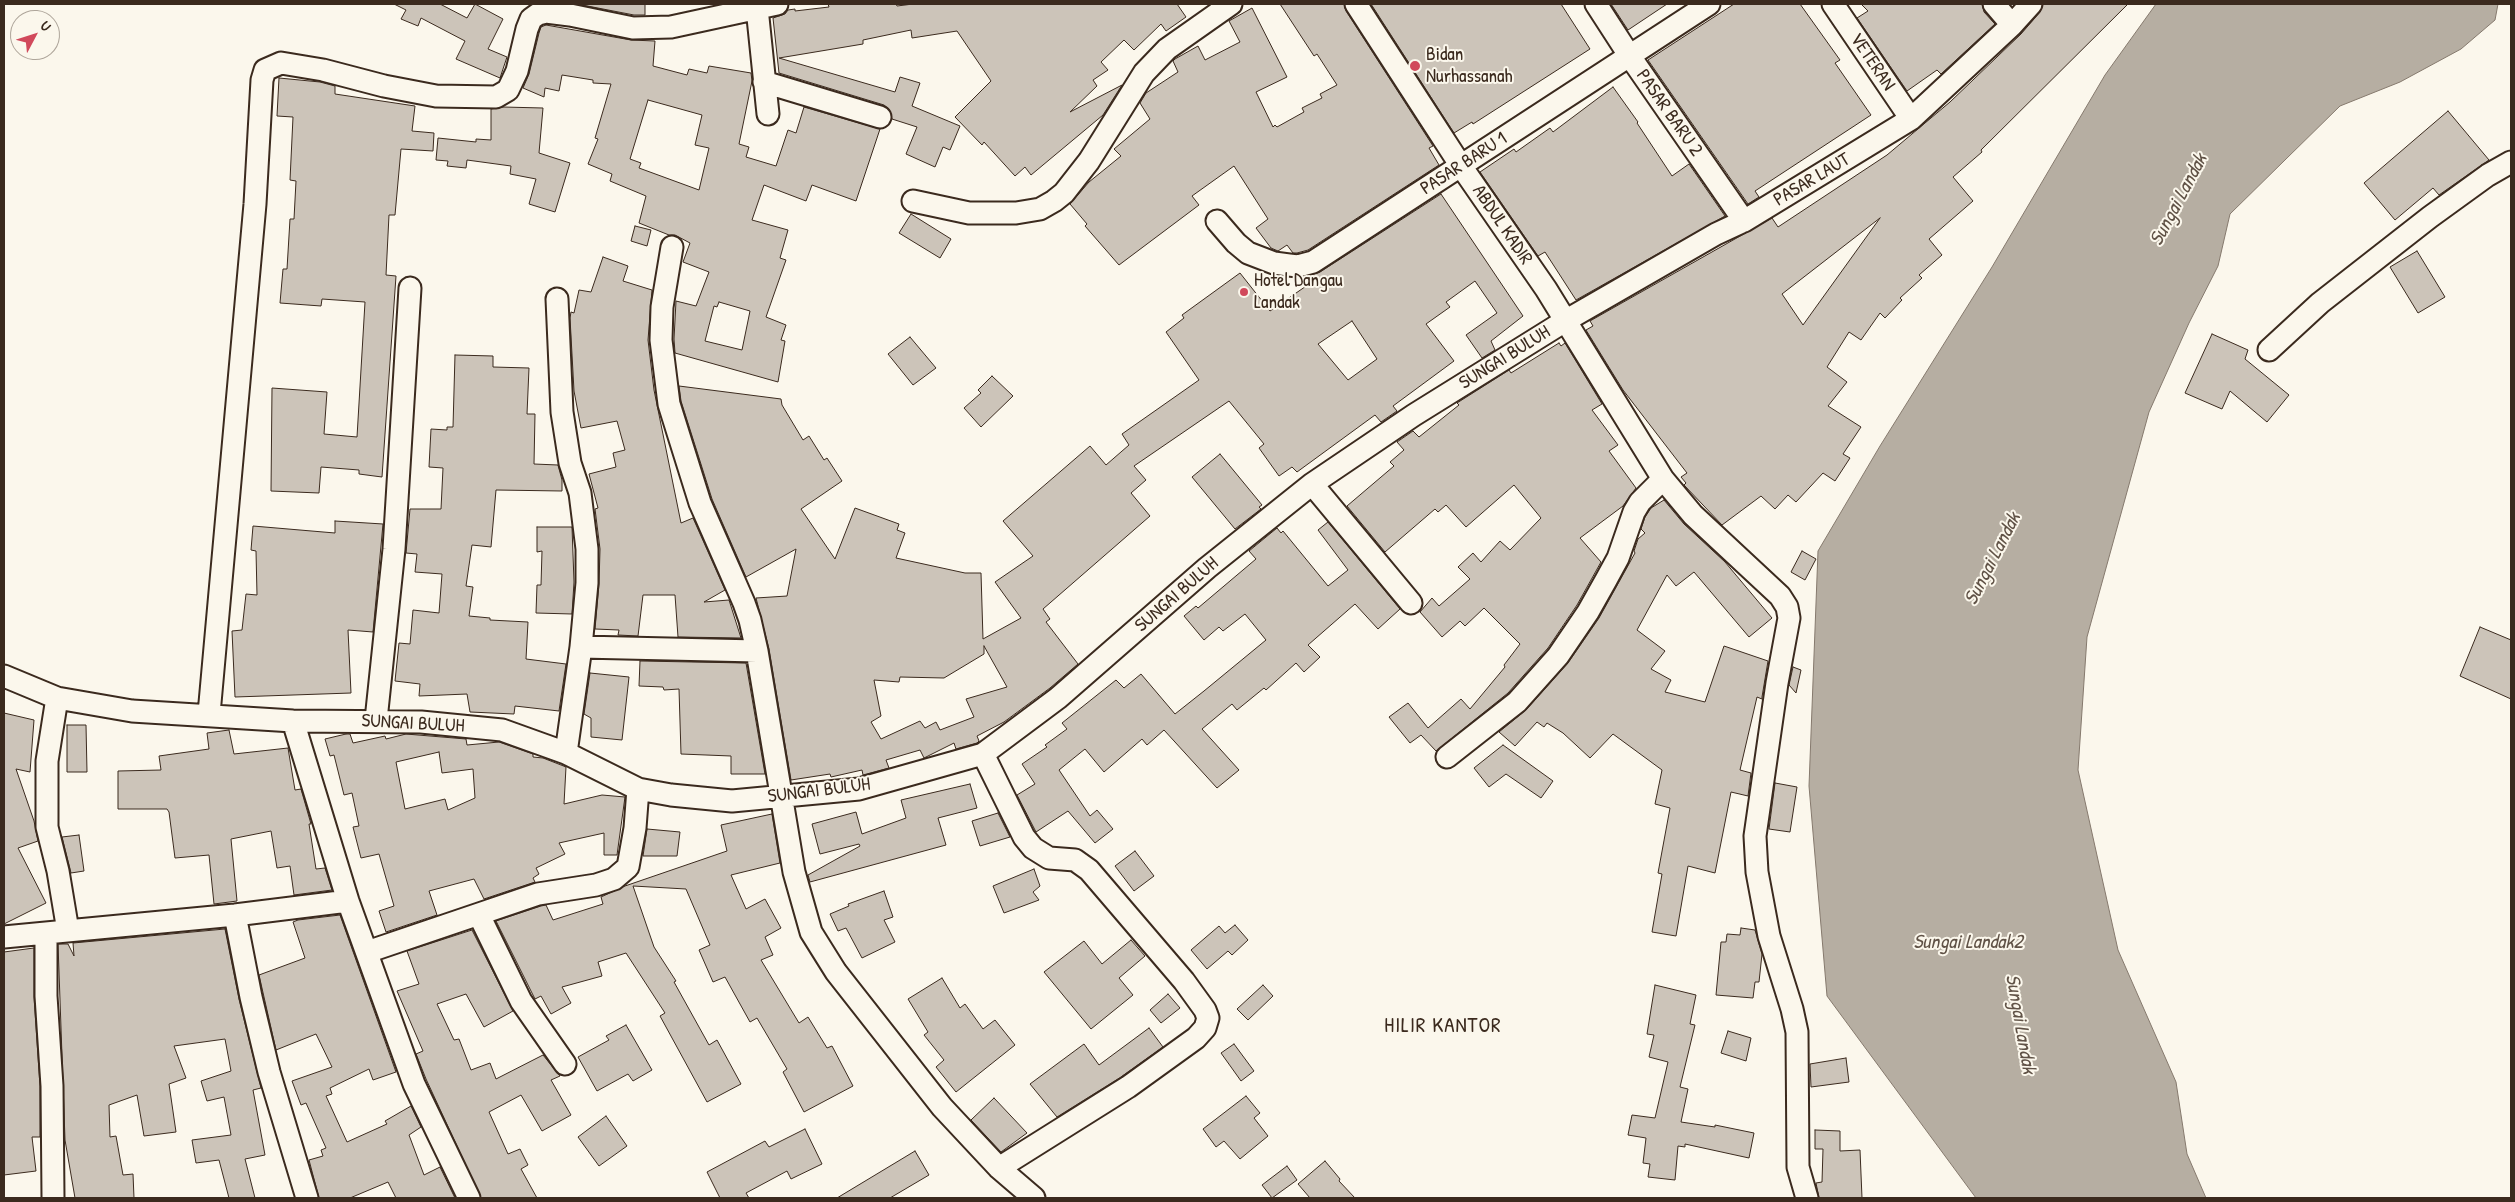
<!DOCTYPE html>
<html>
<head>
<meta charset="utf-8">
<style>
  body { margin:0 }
  #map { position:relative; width:2515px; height:1202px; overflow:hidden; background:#fbf7ec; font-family:"Patrick Hand",sans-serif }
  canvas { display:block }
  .frame { position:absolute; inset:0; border:5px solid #3b2a1e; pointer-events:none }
  .north { position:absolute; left:10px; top:10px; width:50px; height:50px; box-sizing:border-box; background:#fbf7ec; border:1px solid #aea59a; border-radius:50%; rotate:50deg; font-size:14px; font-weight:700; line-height:20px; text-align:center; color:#3b2a1e }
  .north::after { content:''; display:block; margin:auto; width:18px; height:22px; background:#d1495b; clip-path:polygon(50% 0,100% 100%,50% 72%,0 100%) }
</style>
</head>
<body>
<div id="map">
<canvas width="2515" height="1202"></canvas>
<div class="frame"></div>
<div class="north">U</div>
</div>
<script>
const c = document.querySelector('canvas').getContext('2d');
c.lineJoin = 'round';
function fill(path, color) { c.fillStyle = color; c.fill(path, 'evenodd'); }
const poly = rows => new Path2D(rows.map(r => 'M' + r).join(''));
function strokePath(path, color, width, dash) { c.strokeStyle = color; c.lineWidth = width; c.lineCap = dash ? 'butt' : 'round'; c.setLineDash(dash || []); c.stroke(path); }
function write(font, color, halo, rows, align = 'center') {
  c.font = font + ' "Patrick Hand",sans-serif'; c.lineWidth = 4; c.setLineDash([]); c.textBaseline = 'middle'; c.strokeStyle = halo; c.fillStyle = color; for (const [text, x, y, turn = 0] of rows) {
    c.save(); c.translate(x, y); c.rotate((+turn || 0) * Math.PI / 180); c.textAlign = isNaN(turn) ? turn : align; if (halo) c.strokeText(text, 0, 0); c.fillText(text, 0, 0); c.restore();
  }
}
const water = poly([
  [2156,4,2498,4,2495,20,2461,49,2400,82,2340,106,2230,214,2218,266,2189,323,2149,412,2087,637,2078,770,2118,950,2176,1082,2187,1154,2206,1198,1976,1198,1827,996,1809,786,1818,551,1880,446,1992,267,2105,75,2156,4]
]);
const building = poly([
  [394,4,440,4,467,18,475,4,503,19,488,49,507,57,500,78,456,59,465,41,421,18,418,26,401,19,406,10,394,4],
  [577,4,645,4,645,15,634,15,577,4],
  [828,4,896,4,897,6,913,4,1177,4,1186,17,1166,31,1161,24,1134,50,1124,40,1101,62,1108,70,1093,80,1097,86,1070,112,1122,85,1103,115,1031,175,1025,167,1015,176,984,142,982,145,955,117,991,81,957,31,912,38,911,30,863,40,863,44,779,58,895,92,900,77,920,83,912,106,960,126,950,150,943,147,935,167,906,154,917,127,892,119,889,109,884,105,779,73,773,18,785,14,788,10,795,9,795,11,829,7,828,4],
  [1280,4,1344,4,1346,11,1433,146,1429,148,1439,165,1308,250,1297,253,1293,253,1287,245,1278,251,1271,248,1256,228,1268,219,1234,166,1192,196,1199,205,1119,265,1085,226,1087,224,1070,204,1089,182,1121,156,1114,149,1150,119,1140,103,1146,93,1178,72,1173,61,1175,59,1198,46,1205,60,1240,42,1229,21,1252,8,1287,77,1256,92,1273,127,1275,125,1277,127,1304,112,1302,108,1322,98,1320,94,1337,85,1317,54,1314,56,1280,4],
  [1371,4,1561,4,1590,49,1473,124,1472,122,1454,133,1371,4],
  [1611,4,1667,4,1628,30,1611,4],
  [1734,4,1800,4,1840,60,1835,63,1871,115,1755,191,1759,197,1748,204,1648,60,1734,4],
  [1861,4,1982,4,1984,12,1995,24,1941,74,1937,70,1907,91,1857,18,1868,11,1861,4],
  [2043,4,2128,4,1981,150,1982,152,1953,177,1973,201,1929,239,1942,255,1919,275,1922,278,1900,298,1902,300,1885,318,1880,313,1861,340,1849,332,1827,367,1847,382,1828,406,1861,427,1843,454,1850,458,1835,481,1823,473,1796,502,1788,495,1775,509,1761,496,1722,525,1684,485,1686,483,1681,477,1687,473,1623,390,1586,330,1593,326,1590,321,1772,218,1778,227,1887,155,1950,102,2021,34,2040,12,2043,4],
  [1880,218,1803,325,1782,294,1880,218],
  [546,25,631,40,655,41,653,66,687,75,689,69,707,73,709,66,751,73,752,81,739,144,749,147,746,157,776,166,788,130,796,133,804,107,880,129,856,201,812,185,806,201,764,185,752,220,788,230,780,258,786,260,766,317,786,325,781,340,785,341,778,382,675,353,674,339,676,301,696,306,709,272,683,262,690,243,675,235,669,235,639,223,646,196,610,181,612,174,588,164,598,139,595,138,611,84,593,83,593,80,562,75,559,91,545,88,544,97,523,88,529,74,539,33,541,27,546,25],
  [648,100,702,115,695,145,709,148,699,190,639,168,641,163,630,159,648,100],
  [719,302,750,311,742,350,705,341,714,306,717,307,719,302],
  [279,78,320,82,335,86,335,94,415,106,412,131,434,133,433,151,401,149,395,215,389,215,386,275,396,276,382,477,359,474,359,470,321,467,319,493,271,491,272,388,327,392,324,434,357,437,365,302,322,299,321,306,280,303,283,269,287,269,290,219,294,219,296,181,290,180,293,117,277,116,279,78],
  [1613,87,1638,122,1637,123,1672,176,1689,164,1725,216,1576,300,1545,252,1538,256,1480,172,1514,149,1516,152,1550,128,1553,132,1613,87],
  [503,107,543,108,539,153,570,163,555,212,529,204,536,179,510,174,511,166,467,160,466,168,447,166,448,161,436,160,438,138,476,142,476,139,491,140,491,109,503,107],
  [2448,111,2489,160,2439,195,2433,188,2395,220,2364,183,2448,111],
  [1441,194,1523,316,1491,341,1495,350,1482,358,1466,335,1497,313,1475,281,1446,302,1450,307,1426,324,1454,361,1393,406,1397,411,1381,422,1375,415,1297,472,1292,467,1279,476,1259,448,1264,444,1229,401,1134,466,1146,480,1131,493,1150,516,1043,609,1050,619,1046,622,1078,664,1050,688,1004,722,977,736,979,741,977,743,956,749,954,743,924,758,920,750,886,760,889,768,863,775,862,770,831,777,830,774,791,780,769,649,756,598,787,596,796,549,746,577,712,499,681,401,679,386,781,399,782,405,803,440,809,436,824,460,827,458,842,481,801,509,835,559,855,508,899,524,897,530,905,533,896,558,965,573,981,573,983,639,1021,618,995,582,1033,556,1003,521,1090,446,1106,465,1129,445,1122,434,1199,380,1166,332,1184,318,1182,315,1240,273,1270,311,1312,282,1308,276,1320,272,1441,194],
  [1352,321,1377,359,1348,380,1318,344,1352,321],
  [984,646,1007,687,966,699,974,717,940,730,936,722,925,728,920,721,881,739,871,722,881,716,874,680,899,682,900,677,944,678,984,654,984,646],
  [911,214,951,239,940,258,899,233,911,214],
  [635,226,651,230,647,246,631,241,635,226],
  [2417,251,2445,297,2418,313,2390,267,2417,251],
  [603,257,628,266,623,281,652,290,648,340,654,390,681,523,693,518,725,590,704,602,729,600,741,638,678,637,675,595,643,595,638,636,618,635,619,630,595,629,599,584,600,549,595,509,598,508,589,474,616,467,613,453,625,450,617,421,581,428,574,391,570,318,571,312,574,313,579,290,591,292,603,257],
  [2212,334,2248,350,2245,359,2289,395,2267,422,2230,391,2222,409,2185,393,2212,334],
  [910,337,936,368,913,385,888,354,910,337],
  [1559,343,1561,346,1565,343,1602,404,1592,410,1618,445,1609,451,1636,488,1623,506,1580,538,1601,562,1577,605,1548,648,1508,693,1436,751,1421,735,1410,743,1389,717,1408,703,1428,728,1461,699,1470,709,1505,667,1504,665,1520,644,1484,608,1465,626,1460,621,1442,637,1420,612,1432,598,1439,606,1470,579,1458,567,1473,553,1481,562,1500,541,1510,550,1541,518,1514,485,1466,527,1446,505,1438,512,1435,509,1385,552,1347,506,1394,466,1390,462,1404,450,1397,442,1413,431,1419,437,1459,405,1457,403,1509,370,1511,373,1559,343],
  [455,355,493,356,493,367,529,368,527,414,535,414,534,464,558,465,562,480,562,491,496,490,491,547,472,545,466,586,473,587,469,616,490,618,490,620,528,622,526,659,566,664,559,711,515,706,514,714,470,712,467,694,419,696,420,684,395,681,399,643,410,644,413,610,439,613,442,574,415,572,417,554,406,553,410,509,441,509,443,468,429,467,431,429,447,430,447,427,453,427,455,355],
  [992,376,1013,396,981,427,964,408,981,393,978,390,992,376],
  [1220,454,1262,505,1259,507,1261,509,1235,529,1192,477,1220,454],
  [1664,500,1684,524,1725,562,1772,618,1749,637,1694,572,1676,586,1667,575,1637,630,1665,651,1651,669,1671,680,1665,692,1705,702,1724,646,1768,661,1762,697,1762,699,1757,697,1740,770,1751,773,1748,796,1731,792,1715,873,1688,866,1676,936,1652,932,1662,874,1658,873,1670,808,1655,804,1662,770,1613,734,1590,758,1563,733,1547,723,1544,727,1537,722,1515,746,1499,732,1526,710,1568,663,1599,618,1635,553,1634,551,1638,539,1645,533,1641,529,1645,517,1651,508,1664,500],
  [335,521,383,524,373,632,348,630,351,693,235,697,232,631,242,630,246,594,257,595,256,551,251,550,253,526,335,533,335,521],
  [1328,522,1400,609,1378,629,1355,604,1308,645,1320,657,1304,672,1296,663,1266,690,1264,688,1237,710,1232,704,1202,729,1239,770,1217,788,1164,730,1147,745,1142,739,1104,772,1085,749,1059,770,1090,816,1097,810,1113,829,1095,843,1068,811,1036,832,1017,795,1035,784,1022,764,1047,747,1045,745,1067,729,1062,723,1116,680,1124,688,1141,674,1175,714,1204,691,1266,640,1245,614,1223,631,1219,627,1204,640,1184,616,1196,606,1198,608,1256,559,1249,551,1277,528,1281,533,1283,531,1328,586,1348,570,1318,530,1328,522],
  [537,527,572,527,574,582,572,614,536,613,537,585,541,585,542,551,537,552,537,527],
  [1802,551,1816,559,1805,580,1791,572,1802,551],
  [2480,627,2511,640,2511,699,2460,676,2480,627],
  [640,661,746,663,765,774,731,774,731,756,681,754,679,689,664,690,663,687,639,686,640,661],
  [1793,667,1801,670,1796,693,1789,685,1793,667],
  [590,673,629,677,622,740,591,737,591,718,584,714,590,673],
  [4,713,34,720,30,772,16,769,34,821,38,841,18,848,46,903,4,924,4,713],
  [67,725,86,725,87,772,67,772,67,725],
  [229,730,234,754,288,748,295,790,301,789,311,824,309,824,316,869,325,868,332,890,294,895,290,866,277,868,271,831,231,839,237,901,214,904,209,855,175,858,169,812,167,809,118,809,118,771,161,770,159,756,209,749,207,733,229,730],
  [346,734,350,734,353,743,385,736,386,739,406,734,466,739,467,745,499,742,533,754,533,757,543,758,561,765,566,767,564,804,602,795,625,797,617,855,604,855,604,833,559,843,565,854,536,868,539,874,533,878,535,882,484,899,474,879,429,891,437,915,386,932,379,911,394,906,379,854,361,858,353,827,359,826,352,793,344,795,334,755,330,756,325,739,346,734],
  [439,752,442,773,473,769,475,798,448,810,445,799,405,809,396,762,439,752],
  [1503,745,1553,781,1541,798,1506,774,1489,787,1474,768,1503,745],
  [1775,783,1797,787,1790,832,1769,829,1775,783],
  [970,784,977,808,938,818,946,845,810,882,808,875,860,846,859,844,820,854,812,824,856,812,862,834,906,818,901,800,970,784],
  [998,813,1010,837,980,846,972,821,998,813],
  [772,814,780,863,731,875,746,909,765,899,781,928,765,937,773,955,761,960,799,1023,808,1017,827,1048,832,1046,853,1086,804,1112,783,1072,787,1069,757,1018,750,1022,725,977,713,982,699,950,710,945,686,889,633,886,654,947,676,981,674,982,709,1045,717,1040,741,1084,707,1102,660,1016,665,1013,626,953,598,962,602,976,562,987,571,1003,551,1014,541,996,535,999,496,921,541,906,546,905,553,920,603,904,601,897,625,886,727,851,721,825,772,814],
  [647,829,680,832,677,856,643,856,647,829],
  [79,835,84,871,71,873,62,837,79,835],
  [1135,851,1154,876,1134,891,1115,866,1135,851],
  [1034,869,1040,886,1033,892,1039,900,1004,913,993,886,1034,869],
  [884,891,893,917,884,920,895,942,862,958,846,928,838,931,830,914,849,906,848,904,884,891],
  [340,915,396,1072,373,1080,369,1069,330,1088,332,1094,326,1096,347,1142,387,1124,385,1121,411,1106,421,1127,409,1135,424,1175,440,1167,455,1198,396,1198,388,1182,350,1198,319,1198,309,1160,323,1156,321,1150,326,1148,306,1103,301,1105,292,1081,332,1067,316,1034,276,1050,259,975,305,958,293,922,298,920,340,915],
  [1235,925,1248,940,1232,955,1228,951,1207,969,1191,950,1219,926,1225,933,1235,925],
  [1741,928,1755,930,1762,954,1759,982,1755,982,1753,998,1716,995,1721,942,1726,942,1727,934,1740,935,1741,928],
  [225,929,239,999,261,1088,253,1090,265,1155,245,1159,255,1198,229,1198,219,1160,196,1163,192,1140,231,1135,224,1097,207,1101,201,1081,231,1071,225,1039,174,1046,186,1078,169,1084,176,1132,144,1136,137,1095,109,1105,110,1137,116,1136,123,1175,133,1174,134,1198,75,1198,65,1140,58,944,68,944,74,956,73,943,225,929],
  [472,930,513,1011,484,1027,466,994,437,1004,454,1040,459,1039,471,1070,490,1063,496,1079,543,1055,560,1076,551,1080,571,1115,542,1131,521,1095,489,1112,508,1154,520,1149,528,1165,521,1169,537,1198,481,1198,426,1079,416,1054,423,1051,397,991,419,984,407,951,472,930],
  [1131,940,1145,956,1119,978,1133,995,1091,1029,1044,972,1084,941,1102,964,1131,940],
  [34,948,34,997,40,1086,40,1137,32,1137,36,1171,4,1175,4,952,34,948],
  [942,978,960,1008,965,1004,983,1029,995,1020,1015,1045,956,1092,936,1067,944,1060,924,1035,928,1032,908,999,942,978],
  [1263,985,1273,996,1248,1020,1237,1009,1263,985],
  [1655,985,1696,995,1690,1024,1695,1025,1680,1087,1688,1089,1681,1122,1715,1127,1715,1125,1754,1133,1749,1158,1685,1144,1685,1147,1678,1146,1675,1180,1648,1177,1650,1164,1643,1163,1646,1138,1628,1135,1632,1115,1655,1118,1668,1062,1649,1057,1654,1035,1647,1034,1655,985],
  [1168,994,1180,1008,1161,1023,1150,1010,1168,994],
  [626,1025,652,1070,633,1081,628,1074,597,1091,578,1057,609,1040,606,1036,626,1025],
  [1149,1028,1163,1047,1121,1077,1057,1117,1030,1084,1084,1044,1099,1065,1149,1028],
  [1728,1031,1751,1038,1746,1061,1721,1053,1728,1031],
  [1234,1044,1254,1071,1241,1081,1221,1053,1234,1044],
  [1846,1058,1849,1082,1811,1087,1810,1064,1846,1058],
  [1246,1096,1260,1113,1254,1118,1268,1136,1240,1159,1224,1141,1216,1147,1203,1129,1246,1096],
  [994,1098,1027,1133,1001,1152,971,1120,994,1098],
  [606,1116,627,1146,599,1166,578,1137,606,1116],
  [805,1129,822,1164,791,1179,787,1171,746,1193,749,1198,720,1198,707,1172,765,1141,769,1147,805,1129],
  [1815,1130,1840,1131,1840,1151,1860,1150,1862,1198,1819,1198,1816,1183,1822,1182,1823,1149,1815,1149,1815,1130],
  [915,1151,929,1175,890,1198,837,1198,915,1151],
  [1325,1161,1340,1179,1339,1181,1355,1198,1310,1198,1298,1184,1325,1161],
  [1287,1166,1297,1180,1272,1198,1262,1185,1287,1166]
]);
const street = poly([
  [1356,4,1461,166,1546,289,1663,479,1693,515,1780,596,1787,607,1789,618,1777,683,1755,836,1757,872,1769,936,1792,1009,1797,1032,1798,1167,1807,1198],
  [1596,4,1629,55,1744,221],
  [1833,4,1911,119],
  [1994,4,2012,25],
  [757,8,768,114],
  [764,82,880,117],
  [913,201,969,213,1016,213,1040,209,1054,201,1064,193,1089,161,1144,73,1167,49,1231,4],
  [1217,221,1236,243,1248,253,1274,263,1289,265,1298,266,1313,262,1709,4],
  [672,247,662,307,661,340,669,404,700,503,744,603,750,620,757,651,794,872,811,932,836,972,942,1107,999,1168,1034,1198],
  [557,299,562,412,570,463,580,493,587,549,587,583,581,647,566,753],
  [2269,350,2320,303,2430,217,2488,175,2511,162],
  [1312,484,1411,603],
  [581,647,757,651],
  [4,676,57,698,132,711,293,721,421,722,502,730,566,753,638,789,671,795,732,801,859,789,983,754,1058,698,1207,568,1312,484,1414,415,1565,321,1716,234,1744,221,1911,119,2012,25,2031,4],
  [57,698,47,761,47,827,58,871,68,931],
  [209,714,255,204,262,80,265,70,281,63,323,70,384,86,436,96,496,97,508,90,517,71,527,29,531,19,538,14,546,12,570,15,633,28,671,27,777,4],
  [376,720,394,549,410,288],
  [293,721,348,901,414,1084,469,1198],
  [983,754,1024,837,1033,848,1049,858,1075,860,1089,870,1184,981,1205,1010,1208,1018,1205,1028,1196,1038,1128,1087,999,1168],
  [1447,757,1517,702,1558,656,1588,612,1606,580,1618,558,1634,512,1640,502,1663,479],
  [235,915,251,997,269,1072,307,1198],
  [479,915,521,1001,565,1064],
  [46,934,46,996,52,1086,53,1197],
  [4,937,235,915,348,901],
  [367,952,538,894,596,885,614,879,628,867,635,828,638,789]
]);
const markers = [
  [1415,66,6,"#d1495b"],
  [1244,292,5,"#d1495b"]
];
const poiNames = [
  ["Bidan",1426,55],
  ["Nurhassanah",1426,77],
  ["Hotel Dangau",1254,281],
  ["Landak",1254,303]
];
const streetNames = [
  ["VETERAN",1872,62,56],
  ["PASAR BARU 2",1669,113,55],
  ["PASAR BARU 1",1464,164,-33],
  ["PASAR LAUT",1812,180,-31],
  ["ABDUL KADIR",1502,225,56],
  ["SUNGAI BULUH",1505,358,-32],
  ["SUNGAI BULUH",1177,595,-41],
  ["SUNGAI BULUH",413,724,3],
  ["SUNGAI BULUH",819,791,-7]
];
const waterNames = [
  ["Sungai Landak",2179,200,-62],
  ["Sungai Landak",1993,559,-63],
  ["Sungai Landak2",1968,943],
  ["Sungai Landak",2020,1024,80]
];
const quarterNames = [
  ["HILIR KANTOR",1443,1026]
];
fill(water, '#b6aea2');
strokePath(water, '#85796d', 1);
fill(building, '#ccc4b9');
strokePath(building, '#3b2a1e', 1);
strokePath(street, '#3b2a1e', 25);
strokePath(street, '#fbf7ec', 21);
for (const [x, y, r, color] of markers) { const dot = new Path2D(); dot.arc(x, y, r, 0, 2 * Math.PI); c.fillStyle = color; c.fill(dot); strokePath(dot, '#fbf7ec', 2); }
write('19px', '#3b2a1e', '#fbf7ec', poiNames, 'left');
write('19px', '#3b2a1e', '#fbf7ec', streetNames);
write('italic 20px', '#605246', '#fbf7ec', waterNames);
c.letterSpacing = '1px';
write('21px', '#3b2a1e', '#fbf7ec', quarterNames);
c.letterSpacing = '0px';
</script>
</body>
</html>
